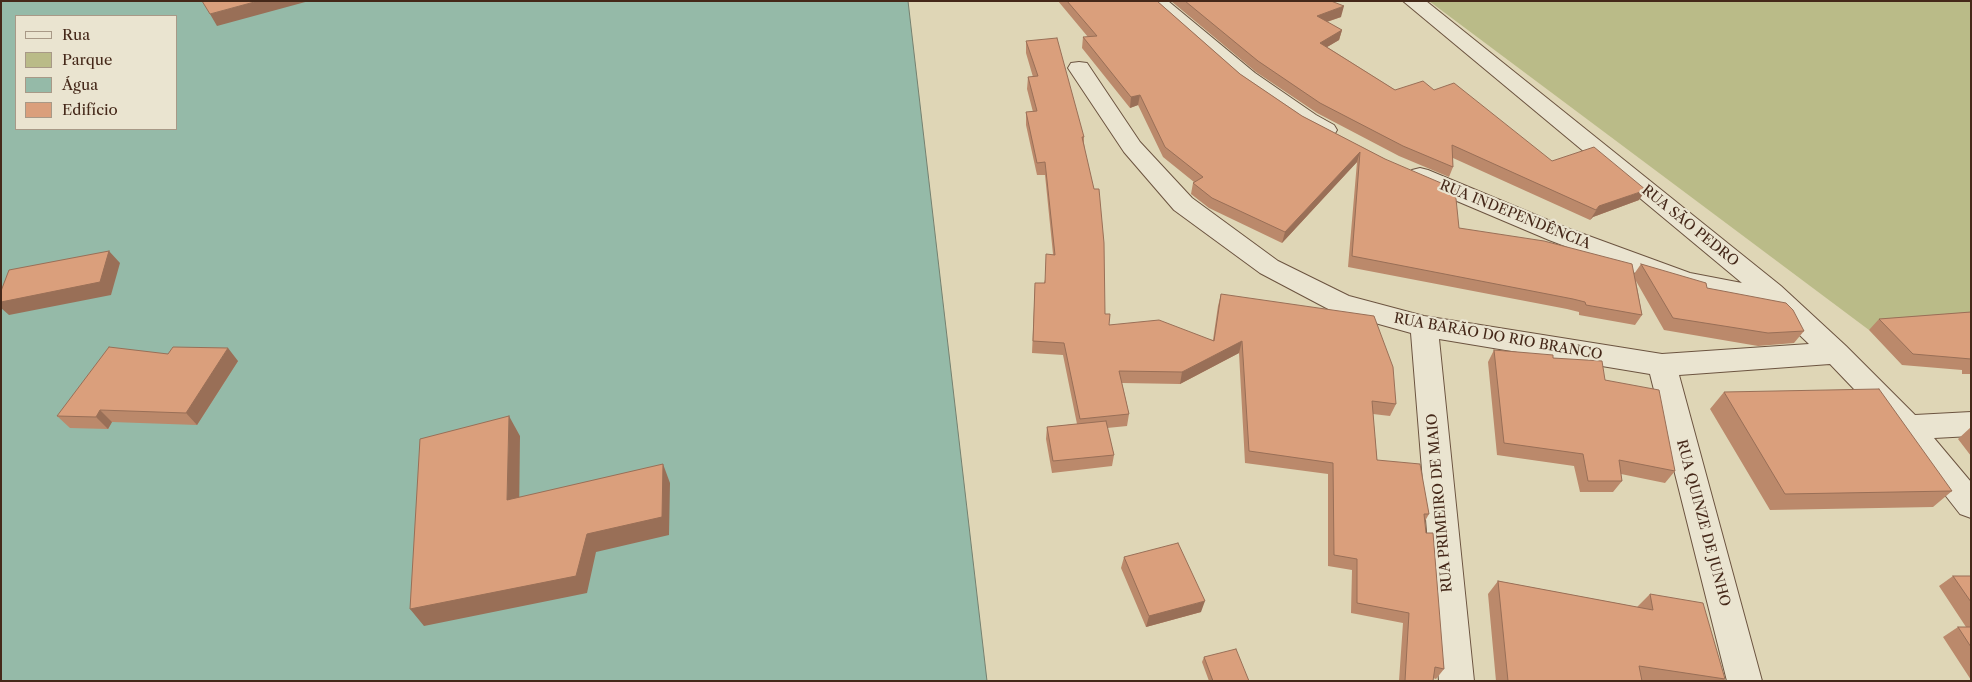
<!DOCTYPE html>
<html>
<head>
<meta charset="utf-8">
<style>
  body { margin:0 }
  #map { position:relative; width:1972px; height:682px; overflow:hidden; background:#dfd6b6; font-family:"Libre Caslon Text",serif }
  canvas { display:block }
  .frame { position:absolute; inset:0; border:2px solid #452819; pointer-events:none }
  .legend { position:absolute; left:15px; top:15px; width:162px; height:115px; box-sizing:border-box; background:#eae4d0; border:1px solid #a89987; margin:0; padding:6px 9px; list-style:none; font-size:15px; color:#452819 }
  .legend li { display:flex; align-items:center; gap:10px; height:25px }
  .legend b { width:25px; border:1px solid #a89987 }
</style>
</head>
<body>
<div id="map">
<canvas width="1972" height="682"></canvas>
<div class="frame"></div>
<ul class="legend">
<li><b style="height:6px;background:#eae4d0"></b>Rua</li>
<li><b style="height:14px;background:#babb88"></b>Parque</li>
<li><b style="height:14px;background:#95baa8"></b>Água</li>
<li><b style="height:14px;background:#da9f7c"></b>Edifício</li>
</ul>
</div>
<script>
const c = document.querySelector('canvas').getContext('2d');
c.lineJoin = 'round';
function fill(path, color) { c.fillStyle = color; c.fill(path, 'evenodd'); }
const poly = rows => new Path2D(rows.map(r => 'M' + r).join(''));
function strokePath(path, color, width, dash) { c.strokeStyle = color; c.lineWidth = width; c.lineCap = dash ? 'butt' : 'round'; c.setLineDash(dash || []); c.stroke(path); }
function write(font, color, halo, rows, align = 'center') {
  c.font = font + ' "Libre Caslon Text",serif'; c.lineWidth = 4.5; c.setLineDash([]); c.textBaseline = 'middle'; c.strokeStyle = halo; c.fillStyle = color; for (const [text, x, y, turn = 0] of rows) {
    c.save(); c.translate(x, y); c.rotate((+turn || 0) * Math.PI / 180); c.textAlign = isNaN(turn) ? turn : align; if (halo) c.strokeText(text, 0, 0); c.fillText(text, 0, 0); c.restore();
  }
}
const green = poly([
  [1429,1,1971,1,1971,314,1869,330]
]);
const water = poly([
  [1,1,908,1,987,681,1,681,1,1],
  [16,16,176,16,176,129,16,129,16,16]
]);
const street = poly([
  [1146,1,1168,1,1255,73,1316,115,1334,125,1337,130,1334,135,1326,137,1318,135,1300,125,1239,83,1146,1],
  [1403,1,1426,1,1781,286,1846,346,1915,415,1971,412,1971,436,1934,438,1971,482,1971,518,1960,514,1898,435,1830,364,1679,375,1762,681,1727,681,1650,374,1439,339,1474,681,1439,681,1411,333,1332,311,1260,273,1174,210,1124,152,1068,68,1071,63,1079,62,1087,63,1140,142,1192,198,1278,261,1349,296,1424,316,1662,354,1809,344,1765,302,1733,302,1677,289,1549,240,1412,182,1408,176,1412,170,1420,168,1428,170,1567,228,1690,273,1742,283,1403,1]
]);
const wall = poly([
  [1058,1,1157,1,1240,74,1302,116,1385,159,1459,228,1634,274,1641,264,1707,288,1804,331,1794,343,1758,346,1664,330,1636,281,1642,315,1635,325,1579,315,1579,312,1567,309,1348,267,1357,162,1282,243,1209,208,1191,194,1193,183,1194,182,1163,157,1138,105,1130,108,1082,48,1083,37,1088,37],
  [1171,1,1331,1,1341,17,1327,22,1342,30,1339,40,1327,47,1395,90,1434,90,1552,161,1639,200,1593,217,1590,220,1453,158,1453,167,1449,177,1399,156,1317,113,1256,72],
  [1026,41,1084,137,1084,143,1105,314,1109,325,1213,340,1218,306,1221,294,1396,404,1390,416,1373,414,1377,460,1429,514,1425,521,1426,533,1444,669,1436,679,1433,678,1433,681,1399,681,1403,623,1351,613,1352,570,1328,566,1328,474,1245,463,1239,353,1180,384,1122,383,1129,414,1127,426,1107,428,1114,455,1112,466,1052,473,1046,439,1047,427,1077,424,1063,355,1032,353,1035,283,1044,283,1053,254,1045,175,1037,175,1026,125,1026,112,1033,112,1027,89,1028,77,1033,77,1026,53],
  [1971,312,1971,374,1962,374,1962,370,1902,365,1869,330,1879,319],
  [1494,350,1553,358,1605,380,1675,471,1665,483,1621,474,1622,481,1613,492,1580,492,1574,466,1497,455,1488,362],
  [168,354,238,361,197,425,112,422,108,429,70,428,57,416],
  [1724,392,1952,491,1933,507,1770,510,1710,409],
  [1971,427,1971,456,1958,439],
  [1124,557,1201,612,1146,627,1121,568],
  [1953,576,1971,576,1971,680,1943,637,1958,627,1966,627,1939,586],
  [1498,581,1637,607,1650,594,1725,679,1723,681,1496,681,1488,594],
  [1204,657,1249,681,1209,681,1202,662]
]);
const shadedWall = poly([
  [258,1,309,1,217,26,210,14],
  [1344,6,1341,17,1314,26,1317,16],
  [1342,30,1339,40,1317,53,1320,43],
  [1140,95,1138,105,1130,108,1131,97],
  [1360,152,1357,162,1282,243,1285,232],
  [1646,190,1639,200,1593,217,1590,220,1599,206],
  [109,251,120,263,111,295,9,315,1,308,1,302],
  [1242,341,1239,353,1180,384,1182,372],
  [228,348,238,361,197,425,186,413],
  [100,410,112,422,108,429,96,417],
  [509,416,520,436,519,519,507,500],
  [663,464,670,483,669,535,596,552,587,593,424,626,410,609,587,534],
  [1205,601,1201,612,1146,627,1149,616]
]);
const building = poly([
  [202,1,258,1,210,14,202,1],
  [1067,1,1157,1,1240,74,1302,116,1385,159,1455,189,1459,228,1544,241,1632,264,1642,315,1586,305,1585,302,1573,299,1352,256,1360,152,1285,232,1212,198,1193,183,1203,177,1165,147,1140,95,1131,97,1083,37,1097,36,1067,1],
  [1185,1,1331,1,1344,6,1317,16,1342,30,1320,43,1395,90,1423,81,1434,90,1454,83,1552,161,1594,147,1646,190,1599,206,1596,210,1452,145,1453,167,1403,146,1320,103,1258,61,1185,1],
  [1057,38,1084,137,1082,137,1094,189,1099,189,1104,243,1105,314,1110,314,1109,325,1159,320,1214,341,1221,294,1374,316,1393,367,1396,404,1372,401,1377,460,1420,464,1429,514,1424,514,1426,533,1433,533,1444,669,1435,667,1433,681,1405,681,1409,613,1357,603,1357,559,1334,555,1333,463,1249,451,1242,341,1182,372,1119,371,1129,414,1080,419,1064,343,1033,341,1035,283,1045,283,1046,254,1055,255,1045,162,1037,163,1026,112,1037,111,1028,77,1038,76,1026,41,1057,38],
  [109,251,100,282,1,302,1,291,9,270,109,251],
  [1641,264,1706,283,1707,288,1786,303,1793,310,1804,331,1768,333,1673,318,1641,264],
  [1971,312,1971,359,1913,354,1879,319,1971,312],
  [109,347,168,354,173,347,228,348,186,413,100,410,96,417,57,416,109,347],
  [1494,350,1553,355,1553,358,1602,361,1605,380,1659,390,1675,471,1619,460,1622,481,1588,481,1583,454,1504,443,1494,350],
  [1879,389,1952,491,1785,494,1724,392,1879,389],
  [509,416,507,500,663,464,662,517,587,534,576,576,410,609,420,439,509,416],
  [1106,421,1114,455,1053,461,1047,427,1106,421],
  [1178,543,1205,601,1149,616,1124,557,1178,543],
  [1953,576,1971,576,1971,602,1953,576],
  [1498,581,1653,610,1650,594,1703,603,1725,679,1639,666,1642,681,1508,681,1498,581],
  [1958,627,1971,627,1971,647,1958,627],
  [1236,649,1249,681,1213,681,1204,657,1236,649]
]);
const streetNames = [
  ["RUA INDEPENDÊNCIA",1515,215,22],
  ["RUA SÃO PEDRO",1690,226,39],
  ["RUA BARÃO DO RIO BRANCO",1498,337,10],
  ["RUA PRIMEIRO DE MAIO",1440,503,-95],
  ["RUA QUINZE DE JUNHO",1703,523,75]
];
fill(green, '#babb88');
fill(water, '#95baa8');
strokePath(water, '#75806f', 1);
strokePath(street, '#6c5440', 2);
fill(street, '#eae4d0');
fill(wall, '#bb896b');
fill(shadedWall, '#996f57');
fill(building, '#da9f7c');
strokePath(building, '#996f57', 1);
write('14px', '#452819', '#eae4d0', streetNames);
</script>
</body>
</html>
